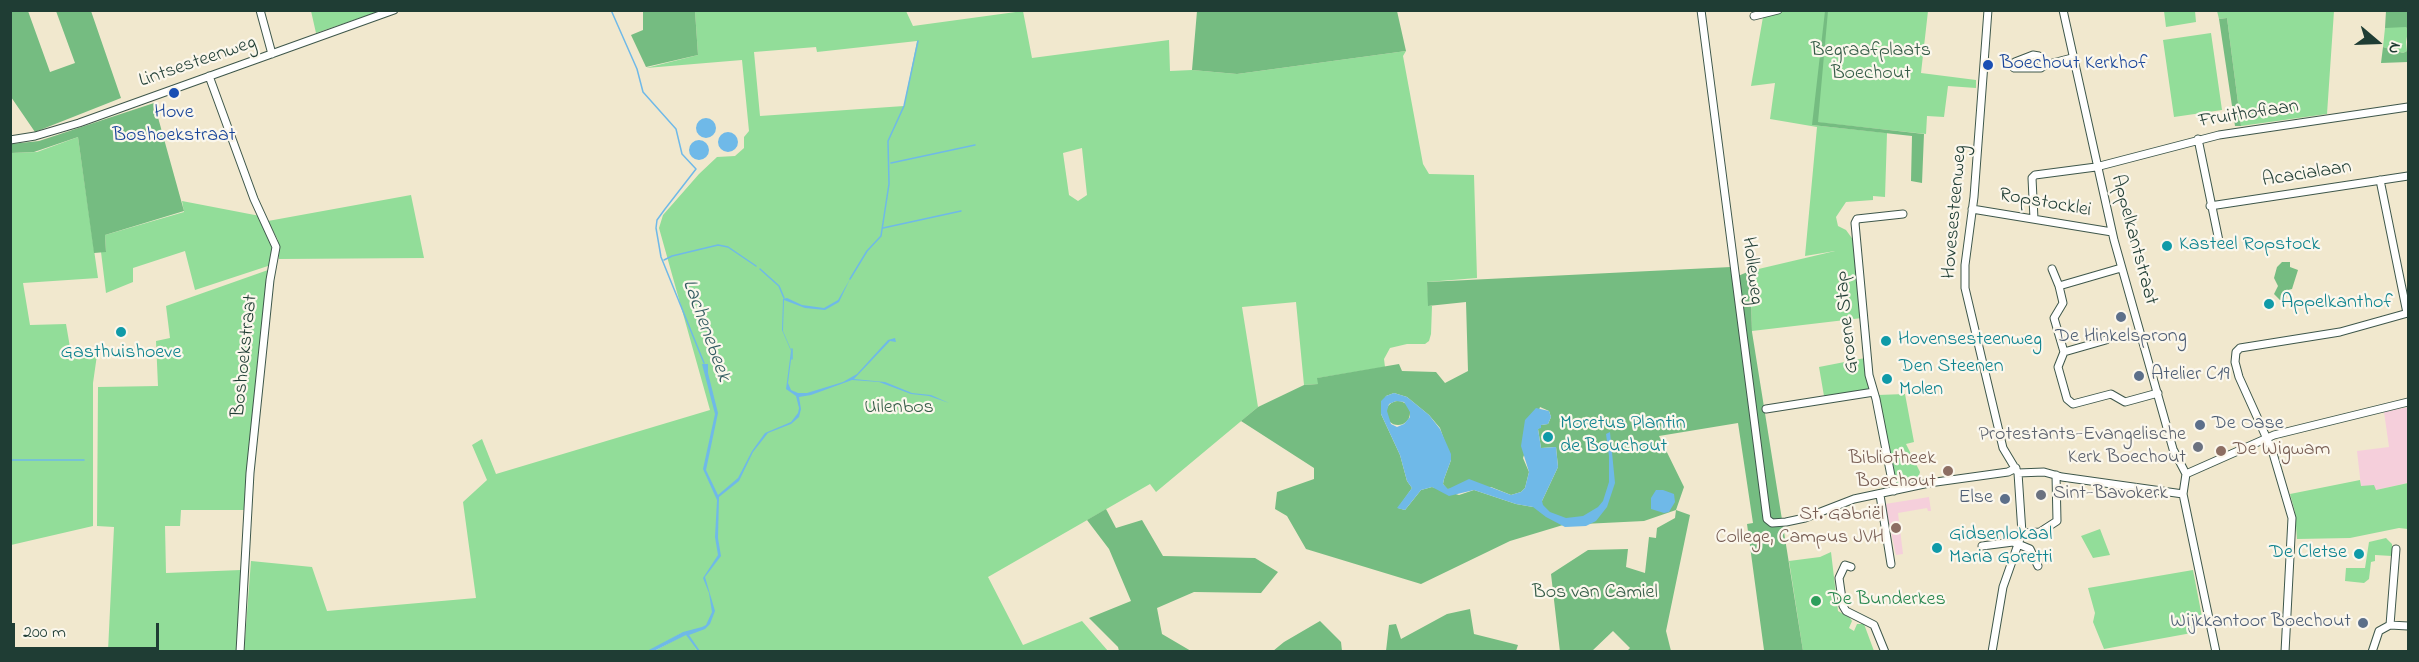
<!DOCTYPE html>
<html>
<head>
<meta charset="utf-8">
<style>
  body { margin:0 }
  #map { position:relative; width:2419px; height:662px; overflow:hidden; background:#f1e8ce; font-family:"Indie Flower",sans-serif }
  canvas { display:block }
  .frame { position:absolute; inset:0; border:12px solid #1f3d34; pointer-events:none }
  .north { position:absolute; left:2347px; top:12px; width:60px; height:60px; -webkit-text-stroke:4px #fbf7ec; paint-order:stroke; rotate:109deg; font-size:16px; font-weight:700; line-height:24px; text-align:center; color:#1f3d34 }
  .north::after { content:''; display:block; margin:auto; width:21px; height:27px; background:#1f3d34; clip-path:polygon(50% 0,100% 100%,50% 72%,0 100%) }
  .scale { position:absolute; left:12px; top:623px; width:147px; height:27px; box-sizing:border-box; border:3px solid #1f3d34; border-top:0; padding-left:8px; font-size:18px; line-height:21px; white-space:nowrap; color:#1f3d34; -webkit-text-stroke:4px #fbf7ec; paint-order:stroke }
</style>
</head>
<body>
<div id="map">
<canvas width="2419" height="662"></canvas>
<div class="frame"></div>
<div class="north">N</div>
<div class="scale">200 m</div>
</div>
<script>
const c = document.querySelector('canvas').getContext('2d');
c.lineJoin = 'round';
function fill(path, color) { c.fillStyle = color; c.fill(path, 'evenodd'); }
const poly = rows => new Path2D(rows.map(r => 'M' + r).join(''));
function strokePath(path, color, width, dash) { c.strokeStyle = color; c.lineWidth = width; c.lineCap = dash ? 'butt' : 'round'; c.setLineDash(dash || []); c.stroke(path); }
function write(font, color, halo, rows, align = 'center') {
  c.font = font + ' "Indie Flower",sans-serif'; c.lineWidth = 4.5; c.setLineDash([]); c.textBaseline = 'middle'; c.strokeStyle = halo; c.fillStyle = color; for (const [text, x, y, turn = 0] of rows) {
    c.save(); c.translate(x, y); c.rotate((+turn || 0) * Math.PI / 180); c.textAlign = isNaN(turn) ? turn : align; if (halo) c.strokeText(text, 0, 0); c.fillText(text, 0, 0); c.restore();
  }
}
const built = poly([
  [2408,407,2408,483,2376,490,2361,486,2357,451,2389,447,2384,412],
  [1929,497,1931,511,1928,511,1927,508,1898,513,1903,554,1896,555,1885,504]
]);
const green = poly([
  [1790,10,1928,11,1921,73,1976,80,1976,88,1948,86,1944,117,1927,116,1926,134,1814,122,1812,125,1887,133,1885,197,1873,196,1873,200,1846,202,1836,217,1838,226,1846,230,1854,241,1862,318,1752,331,1750,271,1835,251,1805,256,1817,127,1770,119,1775,83,1751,86,1763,17],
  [311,11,311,10,380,11,316,33],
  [695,11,906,11,913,26,1023,11,1032,58,1169,40,1170,71,1192,70,1237,74,1406,51,1403,56,1423,164,1429,174,1474,175,1477,278,1427,282,1429,306,1432,306,1431,334,1429,341,1425,344,1407,344,1390,348,1384,359,1385,367,1318,378,1318,384,1304,385,1296,302,1242,307,1258,407,1156,492,1150,484,988,577,1023,645,1082,621,1108,651,698,652,694,647,697,651,654,651,684,635,682,633,647,652,244,652,251,561,312,567,327,611,476,598,463,502,487,480,472,445,482,439,496,474,710,410,659,228,663,215,699,174,717,157,735,156,744,148,744,137,749,131,742,60,646,68,698,55],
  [917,41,904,106,760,116,754,52,816,47,817,52],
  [1082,148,1087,195,1078,201,1069,195,1063,153],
  [2164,11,2195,11,2196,22,2166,27],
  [2217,11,2334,11,2327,114,2241,126,2227,18,2219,19],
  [2388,26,2406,27,2408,31,2406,42,2407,51,2403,53,2383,47,2385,28],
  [2211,33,2222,110,2174,117,2163,40],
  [78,137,98,278,23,283,30,325,66,324,71,353,98,348,93,383,93,526,11,545,11,153,37,152],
  [411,195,424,258,279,259,278,240,268,221],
  [182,201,260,216,274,248,271,265,195,290,185,251,133,268,133,282,106,293,101,252,106,251,105,235,184,212],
  [268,270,245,510,181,510,180,526,165,526,166,573,241,570,236,651,108,651,114,527,97,526,98,387,158,386,156,341,170,338,166,306],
  [1865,358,1870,387,1868,390,1824,396,1819,367],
  [1905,394,1914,442,1906,444,1920,472,1918,479,1896,484,1878,395],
  [2360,480,2361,486,2374,485,2376,490,2408,483,2408,529,2399,528,2350,538,2297,539,2295,512,2290,494],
  [2100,529,2110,555,2093,558,2081,536],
  [2386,538,2392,544,2392,556,2375,555,2375,561,2371,562,2369,579,2364,583,2345,581,2346,568,2365,568,2369,542],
  [1831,552,1838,611,1850,618,1852,621,1849,628,1854,631,1857,624,1864,624,1874,651,1803,651,1789,561,1820,557],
  [2193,570,2202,617,2194,618,2197,632,2104,649,2093,622,2095,613,2088,588]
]);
const forest = poly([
  [10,11,28,11,50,72,75,63,56,11,91,11,121,98,35,132,11,97],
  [643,11,695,11,698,55,646,67,631,35,643,30],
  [1197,11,1397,11,1406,51,1237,74,1192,70],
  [1825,11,1828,11,1818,122,1924,134,1922,183,1911,181,1912,136,1812,125],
  [2386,11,2408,11,2408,31,2406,27,2385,28],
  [2227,18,2241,126,2235,126,2219,19],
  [2383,47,2403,53,2407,51,2408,62,2381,63],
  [154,103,184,211,105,235,106,252,94,253,78,137,34,152,11,153,11,144,39,141],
  [2282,262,2290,262,2290,267,2298,270,2292,289,2288,290,2286,297,2281,301,2274,294,2278,286,2274,278,2277,267],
  [1731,267,1733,278,1750,271,1752,332,1803,651,1760,651,1764,650,1747,524,1753,523,1738,423,1659,436,1684,487,1676,510,1690,515,1666,631,1671,651,1627,651,1630,648,1613,631,1592,651,1560,652,1551,574,1588,550,1628,549,1626,567,1645,573,1649,537,1656,538,1657,528,1675,518,1676,510,1644,521,1563,525,1510,541,1421,584,1306,549,1287,516,1275,509,1277,492,1314,479,1314,468,1241,421,1258,407,1304,385,1318,384,1317,378,1399,364,1402,371,1436,372,1445,383,1468,371,1466,302,1428,306,1427,282],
  [1394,393,1407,397,1429,415,1440,428,1451,460,1444,479,1443,484,1447,489,1491,487,1511,495,1521,492,1525,488,1529,472,1523,458,1540,407,1549,411,1551,417,1548,424,1541,425,1538,429,1541,448,1556,447,1558,467,1542,501,1533,507,1516,504,1474,490,1459,495,1432,487,1421,490,1405,510,1398,508,1412,488,1407,481,1400,455,1381,414,1386,396],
  '1386 413a12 12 0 1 1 24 0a12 12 0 1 1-24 0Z',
  [1106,509,1116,528,1142,520,1163,556,1255,558,1278,572,1261,593,1194,592,1157,608,1162,634,1191,651,1119,651,1118,647,1089,618,1131,601,1109,549,1087,520],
  [1470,609,1474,634,1518,645,1516,651,1386,651,1389,625,1396,624,1401,639,1447,614],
  [1320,621,1341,642,1342,651,1273,651,1284,642]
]);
const water = poly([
  '696 128a10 10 0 1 1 20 0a10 10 0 1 1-20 0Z',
  '718 142a10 10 0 1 1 20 0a10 10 0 1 1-20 0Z',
  '689 150a10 10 0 1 1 20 0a10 10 0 1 1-20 0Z',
  [850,279,839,302,825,310,805,308,784,300,783,331,792,352,788,383,791,390,798,393,807,393,843,382,857,374,888,340,895,338,896,342,890,341,854,379,885,382,912,393,931,395,949,403,929,396,911,394,879,382,852,380,811,395,799,397,801,409,799,417,791,424,768,433,753,452,739,481,719,497,718,538,721,556,705,577,715,611,710,624,705,629,689,635,700,651,698,651,686,635,654,651,647,651,683,632,702,627,706,625,712,612,709,593,703,578,718,555,715,537,717,500,703,469,715,414,702,364,708,364,708,373,718,413,706,470,718,495,738,478,752,451,765,433,791,422,798,413,799,408,796,396,786,389,791,351,782,330,783,299,787,298,802,305,824,308,838,300],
  [1394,393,1407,397,1429,415,1440,429,1451,454,1451,460,1444,479,1443,484,1448,489,1469,479,1511,495,1521,492,1525,488,1529,472,1521,446,1525,420,1536,408,1549,411,1551,417,1548,424,1541,425,1541,428,1538,429,1541,448,1556,447,1558,467,1542,501,1543,505,1550,512,1566,518,1583,516,1598,507,1603,501,1609,482,1609,456,1606,434,1610,432,1615,483,1607,507,1596,521,1586,526,1565,527,1546,517,1533,507,1516,504,1474,490,1449,496,1432,487,1421,490,1405,510,1397,508,1412,488,1407,481,1400,455,1381,414,1381,401,1386,396],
  [1396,401,1404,402,1410,412,1410,417,1404,424,1397,427,1391,424,1387,411,1389,404],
  [1656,490,1663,490,1674,494,1675,502,1669,512,1664,513,1651,509,1651,498]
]);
const stream = poly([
  [611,10,637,69,643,92,676,129,682,154,696,169,665,209,657,220,656,228,661,257,704,363],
  [891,163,975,145],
  [883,228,961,211],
  [664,260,672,256,718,245,728,247,756,266],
  [760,269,779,286,784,298],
  [850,279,867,251,881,236,889,184,888,141,904,106,918,41],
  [792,359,792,349],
  [10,460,84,460]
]);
const minor = poly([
  [260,10,272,54],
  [1701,10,1767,519,1772,523,1786,522,1805,518,1854,499,1929,483,2008,472,2016,468],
  [1988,10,1974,197,1965,265,1965,288,2003,448,2018,473,2022,533,2003,587,1992,652],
  [2063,10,2114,240,2173,449,2186,474],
  [1754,16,1778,10],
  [2045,65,2039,56,2033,55,2015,62,2014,68,2041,68,2045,65,2072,58],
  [209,76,254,199,276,247,270,280,250,473,240,652],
  [2198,139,2219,241],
  [10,140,35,136,79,123,394,10],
  [2380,180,2407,313],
  [2210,206,2408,176],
  [1972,209,2112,232],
  [2034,219,2032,178,2035,175,2096,167,2219,135,2408,107],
  [2121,268,2059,286,2063,303,2054,318,2064,352,2058,367,2067,399,2073,404,2111,394,2125,402,2158,393],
  [2052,269,2059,286],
  [2064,352,2106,340],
  [1766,409,1874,392],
  [2018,473,2044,472,2062,477,2183,494],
  [2186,474,2274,435,2408,402],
  [2186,474,2183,494,2216,652],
  [1894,491,1876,399,1869,375,1855,223,1857,219,1903,214],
  [1880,495,1891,564],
  [2022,533,2040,532,2057,521,2056,475],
  [1982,546,2013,542,2030,549,2038,566],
  [1851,567,1845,565,1839,578,1843,606,1846,611,1874,625,1885,652],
  [2390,625,2396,549],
  [2390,625,2408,626],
  [2285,652,2292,518,2272,450,2239,377,2235,362,2236,352,2240,348,2340,332,2408,313],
  [2372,652,2379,631,2390,625]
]);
const markers = [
  [1988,65,6,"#1a4fb4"],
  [174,93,6,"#1a4fb4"],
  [2167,246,6,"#0f9aa8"],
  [2269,304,6,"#0f9aa8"],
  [2121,317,6,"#5c6f8a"],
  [121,332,6,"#0f9aa8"],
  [1886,341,6,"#0f9aa8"],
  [2139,376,6,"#5c6f8a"],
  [1887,379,6,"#0f9aa8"],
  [2200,425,6,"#5c6f8a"],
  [1548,437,6,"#0f9aa8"],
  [2198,447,6,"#6b7280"],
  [2221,451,6,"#8d6e63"],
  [1948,471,6,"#8d6e63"],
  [2041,495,6,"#6b7280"],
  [2005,499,6,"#5c6f8a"],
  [1896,528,6,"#8d6e63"],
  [1937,548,6,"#0f9aa8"],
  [2359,554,6,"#0f9aa8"],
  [1816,601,6,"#2e9e5b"],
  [2363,623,6,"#5c6f8a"]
];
const parkNames = [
  ["Begraafplaats",1871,52],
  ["Boechout",1871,75],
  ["Uilenbos",899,409],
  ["Bos van Camiel",1595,594]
];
const streetNames = [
  ["Lintsesteenweg",198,63,-19],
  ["Fruithoflaan",2249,115,-9],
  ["Acacialaan",2307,175,-9],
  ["Ropstocklei",2045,204,10],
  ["Hovesesteenweg",1956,212,-85],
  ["Appelkantstraat",2133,240,75],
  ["Holleweg",1751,271,83],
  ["Groene Stap",1848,322,-96],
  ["Boshoekstraat",246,356,-84]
];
const transitNames = [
  ["Boechout Kerkhof",2000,65],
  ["Hove",174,114,"center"],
  ["Boshoekstraat",174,137,"center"]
];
const cultureNames = [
  ["Kasteel Ropstock",2179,246],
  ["Appelkanthof",2281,304],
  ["Hovensesteenweg",1898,341],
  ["Gasthuishoeve",121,354,"center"],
  ["Den Steenen",1899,368],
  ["Molen",1899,391],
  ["Moretus Plantin",1560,425],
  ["de Bouchout",1560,448],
  ["Gidsenlokaal",1949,536],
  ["Maria Goretti",1949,559],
  ["De Cletse",2347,554,"right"]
];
const serviceNames = [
  ["De Hinkelsprong",2121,338,"center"],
  ["Atelier C19",2151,376],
  ["De Oase",2212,425],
  ["Else",1993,499,"right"],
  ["Wijkkantoor Boechout",2351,623,"right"]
];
const worshipNames = [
  ["Protestants-Evangelische",2186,436],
  ["Kerk Boechout",2186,459],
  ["Sint-Bavokerk",2053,495,"left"]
];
const educationNames = [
  ["De Wigwam",2233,451,"left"],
  ["Bibliotheek",1936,460],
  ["Boechout",1936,483],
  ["St. Gabriël",1884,516],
  ["College, Campus JVH",1884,539]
];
const leisureNames = [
  ["De Bunderkes",1828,601]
];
const waterNames = [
  ["Lachenebeek",705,331,70]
];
fill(built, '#f5cfdb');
fill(green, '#92dd99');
fill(forest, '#75bc81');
fill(water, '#6fb9e8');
strokePath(stream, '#6fb9e8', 1.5);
strokePath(minor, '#3e574b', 9);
strokePath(minor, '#fff', 7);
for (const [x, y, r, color] of markers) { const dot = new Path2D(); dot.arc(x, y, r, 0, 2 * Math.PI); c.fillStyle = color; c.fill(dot); strokePath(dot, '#fbf7ec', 2); }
write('20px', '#365d48', '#fbf7ec', parkNames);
write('20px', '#1f3d34', '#fbf7ec', streetNames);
write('20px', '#164399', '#fbf7ec', transitNames, 'left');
write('20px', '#0d838f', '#fbf7ec', cultureNames, 'left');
write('20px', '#4e5e75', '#fbf7ec', serviceNames, 'left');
write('20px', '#5b616d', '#fbf7ec', worshipNames, 'right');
write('20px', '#785e54', '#fbf7ec', educationNames, 'right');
write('20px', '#27864d', '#fbf7ec', leisureNames, 'left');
write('italic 21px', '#335c61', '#fbf7ec', waterNames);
</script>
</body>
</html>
